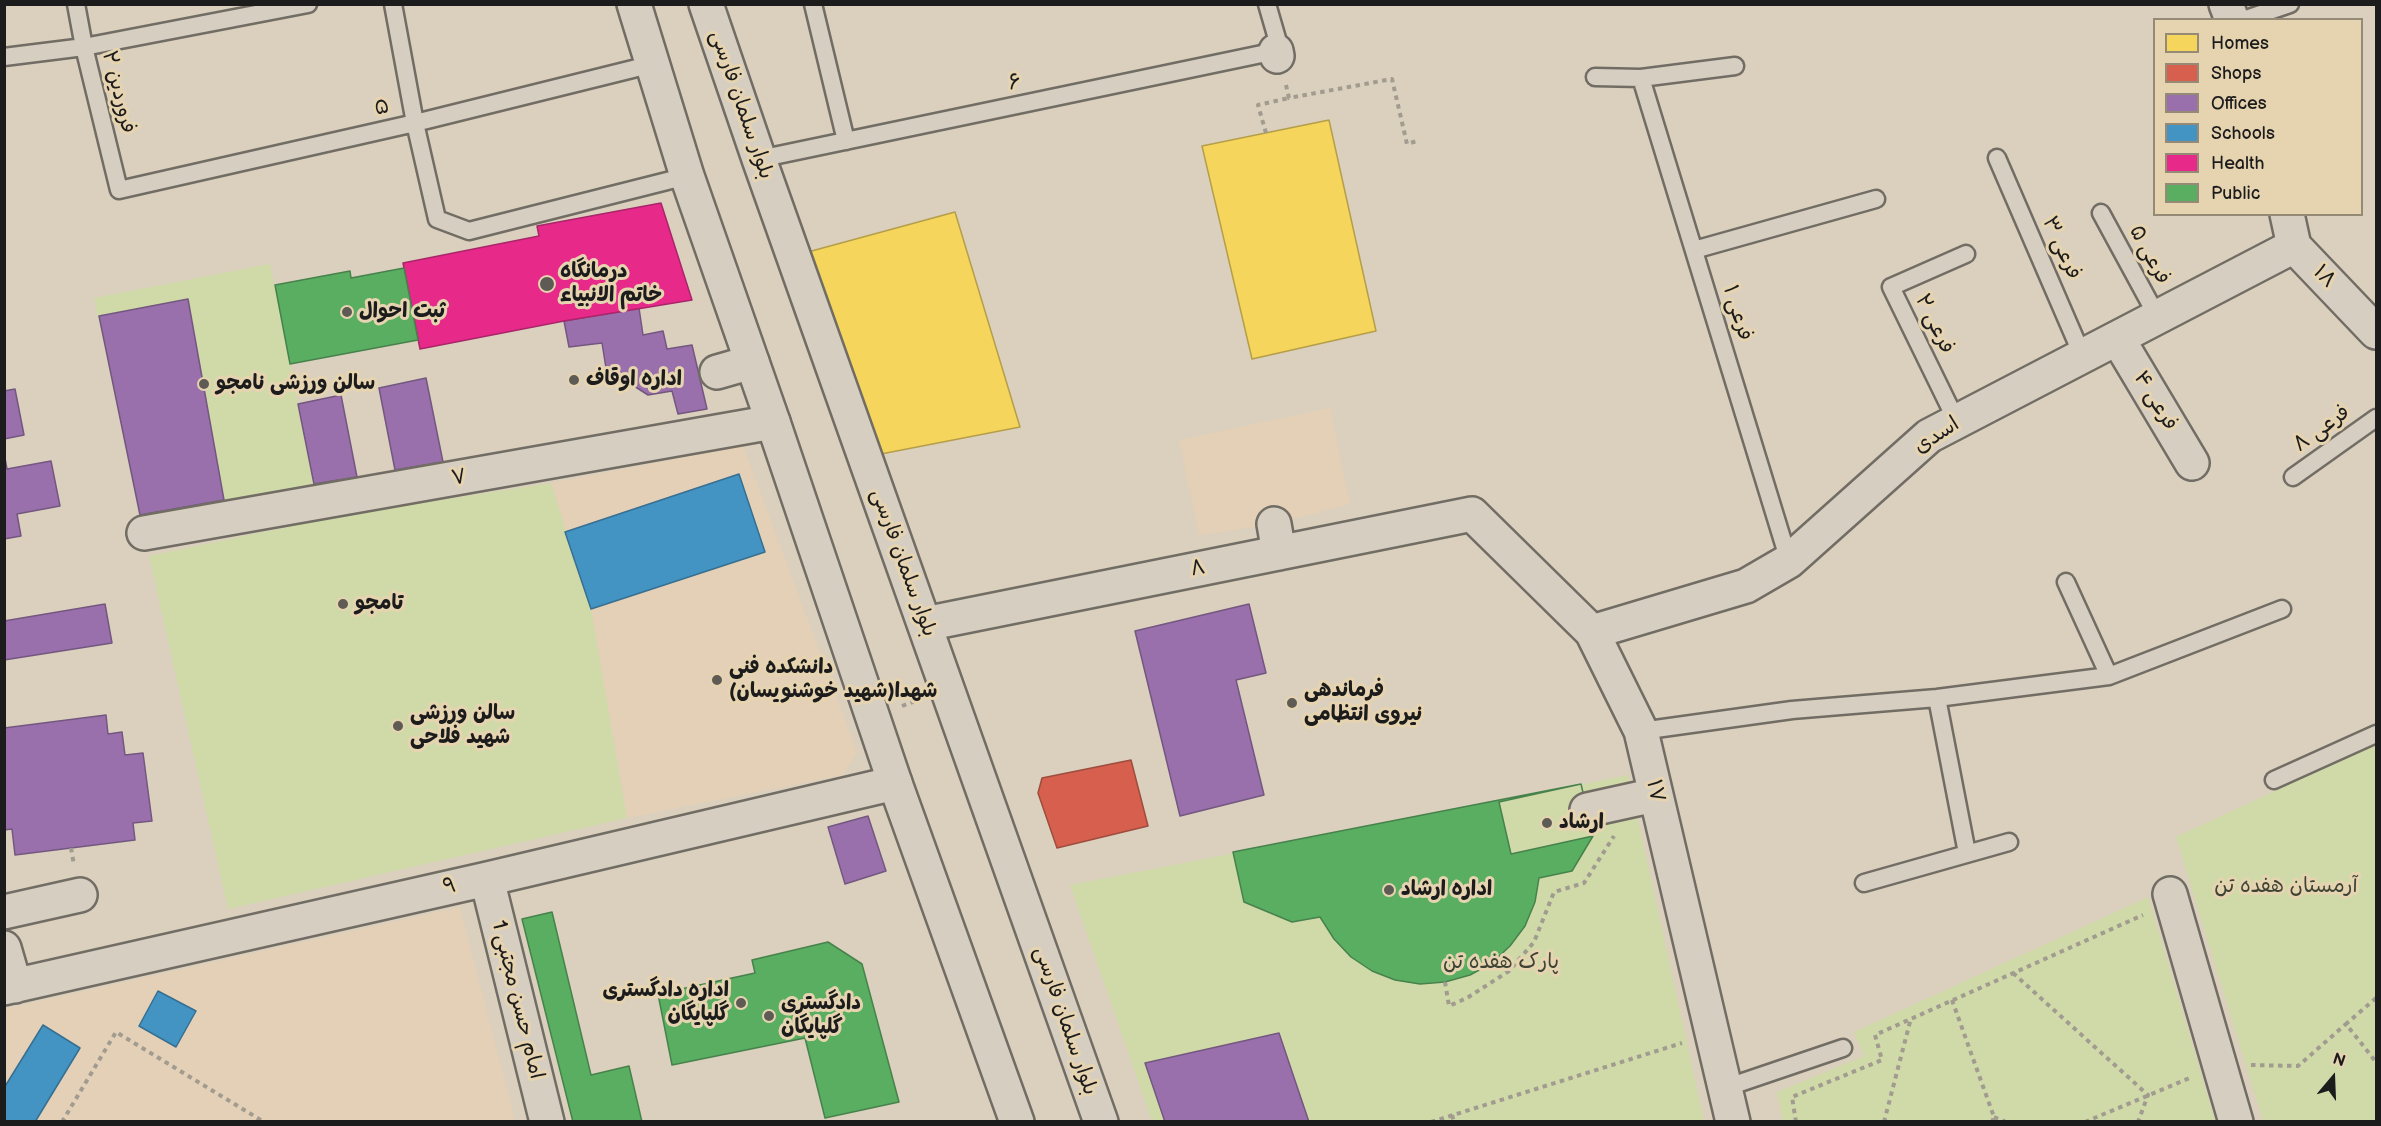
<!DOCTYPE html>
<html>
<head>
<meta charset="utf-8">
<style>
  body { margin:0 }
  #map { position:relative; width:2381px; height:1126px; overflow:hidden; background:#dad0bd; font-family:"Balsamiq Sans",sans-serif }
  canvas { display:block }
  .frame { position:absolute; inset:0; border:6px solid #1c1c1c; pointer-events:none }
  .legend { position:absolute; left:2153px; top:18px; width:210px; height:198px; box-sizing:border-box; background:#e6d4b1; border:2px solid #958a75; margin:0; padding:8px 10px; list-style:none; font-size:18px; color:#1c1c1c }
  .legend li { display:flex; align-items:center; gap:12px; height:30px }
  .legend b { width:30px; border:2px solid #958a75 }
  .north { position:absolute; left:2303px; top:1048px; width:60px; height:60px; -webkit-text-stroke:4px #e6d4b1; paint-order:stroke; rotate:19deg; font-size:16px; font-weight:700; line-height:24px; text-align:center; color:#1c1c1c }
  .north::after { content:''; display:block; margin:auto; width:21px; height:27px; background:#1c1c1c; clip-path:polygon(50% 0,100% 100%,50% 72%,0 100%) }
</style>
</head>
<body>
<div id="map">
<canvas width="2381" height="1126"></canvas>
<div class="frame"></div>
<ul class="legend">
<li><b style="height:16px;background:#f6d55c"></b>Homes</li>
<li><b style="height:16px;background:#d6604d"></b>Shops</li>
<li><b style="height:16px;background:#9970ab"></b>Offices</li>
<li><b style="height:16px;background:#4393c3"></b>Schools</li>
<li><b style="height:16px;background:#e7298a"></b>Health</li>
<li><b style="height:16px;background:#5aae61"></b>Public</li>
</ul>
<div class="north">N</div>
</div>
<script>
const c = document.querySelector('canvas').getContext('2d');
c.lineJoin = 'round';
function fill(path, color) { c.fillStyle = color; c.fill(path, 'evenodd'); }
const poly = rows => new Path2D(rows.map(r => 'M' + r).join(''));
function strokePath(path, color, width, dash) { c.strokeStyle = color; c.lineWidth = width; c.lineCap = dash ? 'butt' : 'round'; c.setLineDash(dash || []); c.stroke(path); }
function write(font, color, halo, rows, align = 'center') {
  c.font = font + ' "Balsamiq Sans","Playpen Sans Arabic",sans-serif'; c.lineWidth = 6; c.setLineDash([]); c.textBaseline = 'middle'; c.strokeStyle = halo; c.fillStyle = color; for (const [text, x, y, turn = 0] of rows) {
    c.save(); c.translate(x, y); c.rotate((+turn || 0) * Math.PI / 180); c.textAlign = isNaN(turn) ? turn : align; if (halo) c.strokeText(text, 0, 0); c.fillText(text, 0, 0); c.restore();
  }
}
const built = poly([
  [1330,408,1350,504,1274,524,1199,535,1179,440],
  [743,446,857,752,843,775,627,818,591,609,551,483],
  [460,907,515,1121,5,1121,4,1009]
]);
const green = poly([
  [270,264,314,484,140,515,94,298],
  [551,483,591,609,627,818,228,909,149,556,344,515],
  [2376,744,2376,1121,2263,1121,2176,837],
  [1628,775,1704,1121,1152,1121,1070,885,1499,802],
  [2148,897,2215,1121,1783,1121,1777,1092,1864,1056,1854,1032]
]);
const homes = poly([
  [1329,120,1376,331,1252,359,1202,146,1329,120],
  [955,212,1020,427,881,454,808,252,955,212]
]);
const shops = poly([
  [1131,760,1148,826,1057,848,1038,793,1042,778,1131,760]
]);
const offices = poly([
  [188,299,224,500,140,515,99,316,188,299],
  [639,308,643,335,663,331,667,349,692,345,707,409,678,414,672,391,648,395,606,368,602,343,569,347,564,321,639,308],
  [426,378,443,462,395,470,379,388,426,378],
  [15,389,24,435,4,439,4,391,15,389],
  [341,395,357,477,314,484,298,404,341,395],
  [4,453,7,469,51,461,60,506,17,514,21,536,4,539,4,453],
  [105,604,112,643,4,660,4,621,105,604],
  [1249,604,1266,673,1236,680,1264,795,1180,816,1135,631,1249,604],
  [106,715,108,734,122,732,125,755,143,753,152,821,133,823,135,840,15,855,12,829,4,830,4,728,106,715],
  [868,816,886,871,845,884,828,827,868,816],
  [1279,1033,1309,1122,1165,1122,1145,1063,1279,1033]
]);
const schools = poly([
  [739,474,765,552,591,609,565,532,739,474],
  [158,991,196,1011,176,1047,139,1026,158,991],
  [43,1025,80,1048,35,1122,4,1122,4,1088,43,1025]
]);
const health = poly([
  [661,203,692,300,564,321,420,349,403,263,539,236,537,226,661,203]
]);
const public = poly([
  [404,268,418,340,290,364,275,285,350,271,351,278,404,268],
  [1581,784,1593,836,1572,871,1539,878,1535,902,1525,926,1510,946,1492,963,1470,975,1445,982,1420,984,1395,980,1372,971,1351,957,1334,939,1320,917,1292,922,1244,902,1233,852,1581,784],
  [1581,784,1593,836,1511,854,1499,802,1581,784],
  [552,912,591,1075,629,1066,642,1122,573,1122,522,919,552,912],
  [828,942,862,964,899,1102,825,1118,805,1038,672,1065,658,994,755,973,752,960,828,942]
]);
const path = poly([
  [1286,85,1289,98,1392,79,1407,144,1417,141],
  [1266,133,1258,105,1289,98],
  [902,706,918,700],
  [71,848,74,865],
  [2013,973,2148,1095,2138,1122],
  [1445,982,1449,1006,1467,998,1509,971,1534,942,1554,892,1584,883,1614,836],
  [2376,998,2346,1024,2376,1062],
  [1952,1000,1994,1117,1992,1122],
  [2251,1065,2298,1066,2346,1024],
  [1452,1115,1454,1122],
  [1994,1117,2006,1122],
  [62,1122,116,1032,264,1122],
  [1431,1122,1682,1043],
  [1796,1122,1792,1097,1882,1060,1875,1035,2143,915],
  [1884,1122,1911,1018],
  [2085,1122,2192,1077]
]);
const service = poly([
  [76,4,84,47,119,190,415,123,653,64],
  [393,4,415,123,437,219,469,231,687,176],
  [813,4,846,141],
  [2243,20,2290,4],
  [4,57,84,47,308,4],
  [1595,77,1641,78,1735,66],
  [1641,78,1789,561],
  [1997,158,2083,357],
  [759,159,1276,51,1280,49,1267,4],
  [2101,213,2158,318],
  [1694,250,1876,199],
  [1957,422,1891,287,1966,254],
  [2293,477,2376,418],
  [2066,582,2109,676],
  [1937,698,1967,853],
  [1641,731,1792,710,1937,698,2109,676,2282,609],
  [2274,780,2376,734],
  [1864,883,2009,842],
  [1725,1088,1843,1048]
]);
const minor = poly([
  [2226,4,2232,20],
  [1276,51,1277,56],
  [2287,214,2294,246,2376,332],
  [2118,339,2192,463],
  [717,372,752,362],
  [1274,524,1279,553],
  [144,533,773,422],
  [925,624,1472,514,1592,632,1641,731,1733,1122],
  [1592,632,1746,586,1789,561,1929,436,2294,246],
  [1587,810,1655,795],
  [487,879,547,1122],
  [2170,894,2236,1122],
  [4,912,80,895],
  [4,948,15,986],
  [4,988,487,879,895,783]
]);
const secondary = poly([
  [634,4,687,176,773,422,895,783,1017,1122],
  [706,4,759,159,1101,1122]
]);
const markers = [
  [547,284,8,"#5e5b54"],
  [347,312,6,"#5e5b54"],
  [574,380,6,"#5e5b54"],
  [204,384,6,"#5e5b54"],
  [343,604,6,"#5e5b54"],
  [717,680,6,"#5e5b54"],
  [1292,703,6,"#5e5b54"],
  [398,726,6,"#5e5b54"],
  [1547,823,6,"#5e5b54"],
  [1389,890,6,"#5e5b54"],
  [741,1003,6,"#5e5b54"],
  [769,1016,6,"#5e5b54"]
];
const streetNames = [
  ["۶",1015,83,-12],
  ["فروردین ۲",118,92,76],
  ["بلوار سلمان فارسی",741,105,71],
  ["۵",382,108,-13],
  ["فرعی ۳",2061,248,66],
  ["فرعی ۵",2149,255,62],
  ["۱۸",2324,277,46],
  ["فرعی ۱",1737,313,73],
  ["فرعی ۲",1934,324,64],
  ["فرعی ۴",2155,401,59],
  ["فرعی ۸",2322,429,-36],
  ["اسدی",1937,436,-33],
  ["۷",459,478,-10],
  ["بلوار سلمان فارسی",903,563,70],
  ["۸",1198,569,-11],
  ["۱۷",1655,791,77],
  ["۹",450,887,-13],
  ["امام حسن مجتبی 1",517,1000,76],
  ["بلوار سلمان فارسی",1065,1021,71]
];
const poiNames = [
  ["درمانگاه",560,272],
  ["خاتم الانبیاء",560,296],
  ["ثبت احوال",359,312],
  ["اداره اوقاف",586,380],
  ["سالن ورزشی نامجو",216,384],
  ["تامجو",355,604],
  ["دانشکده فنی",729,668],
  ["شهدا(شهید خوشنویسان)",729,692],
  ["فرماندهی",1304,691],
  ["نیروی انتظامی",1304,715],
  ["سالن ورزشی",410,714],
  ["شهید فلاحی",410,738],
  ["ارشاد",1559,823],
  ["اداره ارشاد",1401,890],
  ["اداره دادگستری",729,991,"right"],
  ["گلپایگان",729,1015,"right"],
  ["دادگستری",781,1004],
  ["گلپایگان",781,1028]
];
const parkNames = [
  ["آرمستان هفده تن",2286,887],
  ["پارک هفده تن",1501,963]
];
fill(built, '#e4d0b6');
fill(green, '#d0daa9');
fill(homes, '#f6d55c');
strokePath(homes, '#b59e49', 1.5);
fill(shops, '#d6604d');
strokePath(shops, '#9e4c3e', 1.5);
fill(offices, '#9970ab');
strokePath(offices, '#745780', 1.5);
fill(schools, '#4393c3');
strokePath(schools, '#376f91', 1.5);
fill(health, '#e7298a');
strokePath(health, '#aa2569', 1.5);
fill(public, '#5aae61');
strokePath(public, '#47824c', 1.5);
strokePath(service, '#726d64', 21);
strokePath(minor, '#726d64', 38);
strokePath(secondary, '#726d64', 38);
strokePath(path, '#a19b90', 4, [4.5, 4.5]);
strokePath(service, '#d6cec1', 16);
strokePath(minor, '#d6cec1', 33);
strokePath(secondary, '#d6cec1', 33);
for (const [x, y, r, color] of markers) { const dot = new Path2D(); dot.arc(x, y, r, 0, 2 * Math.PI); c.fillStyle = color; c.fill(dot); strokePath(dot, '#e6d4b1', 2); }
write('21px', '#1c1c1c', '#e6d4b1', streetNames);
write('bold 21px', '#1c1c1c', '#e6d4b1', poiNames, 'left');
write('21px', '#3e4435', '#e6d4b1', parkNames);
</script>
</body>
</html>
